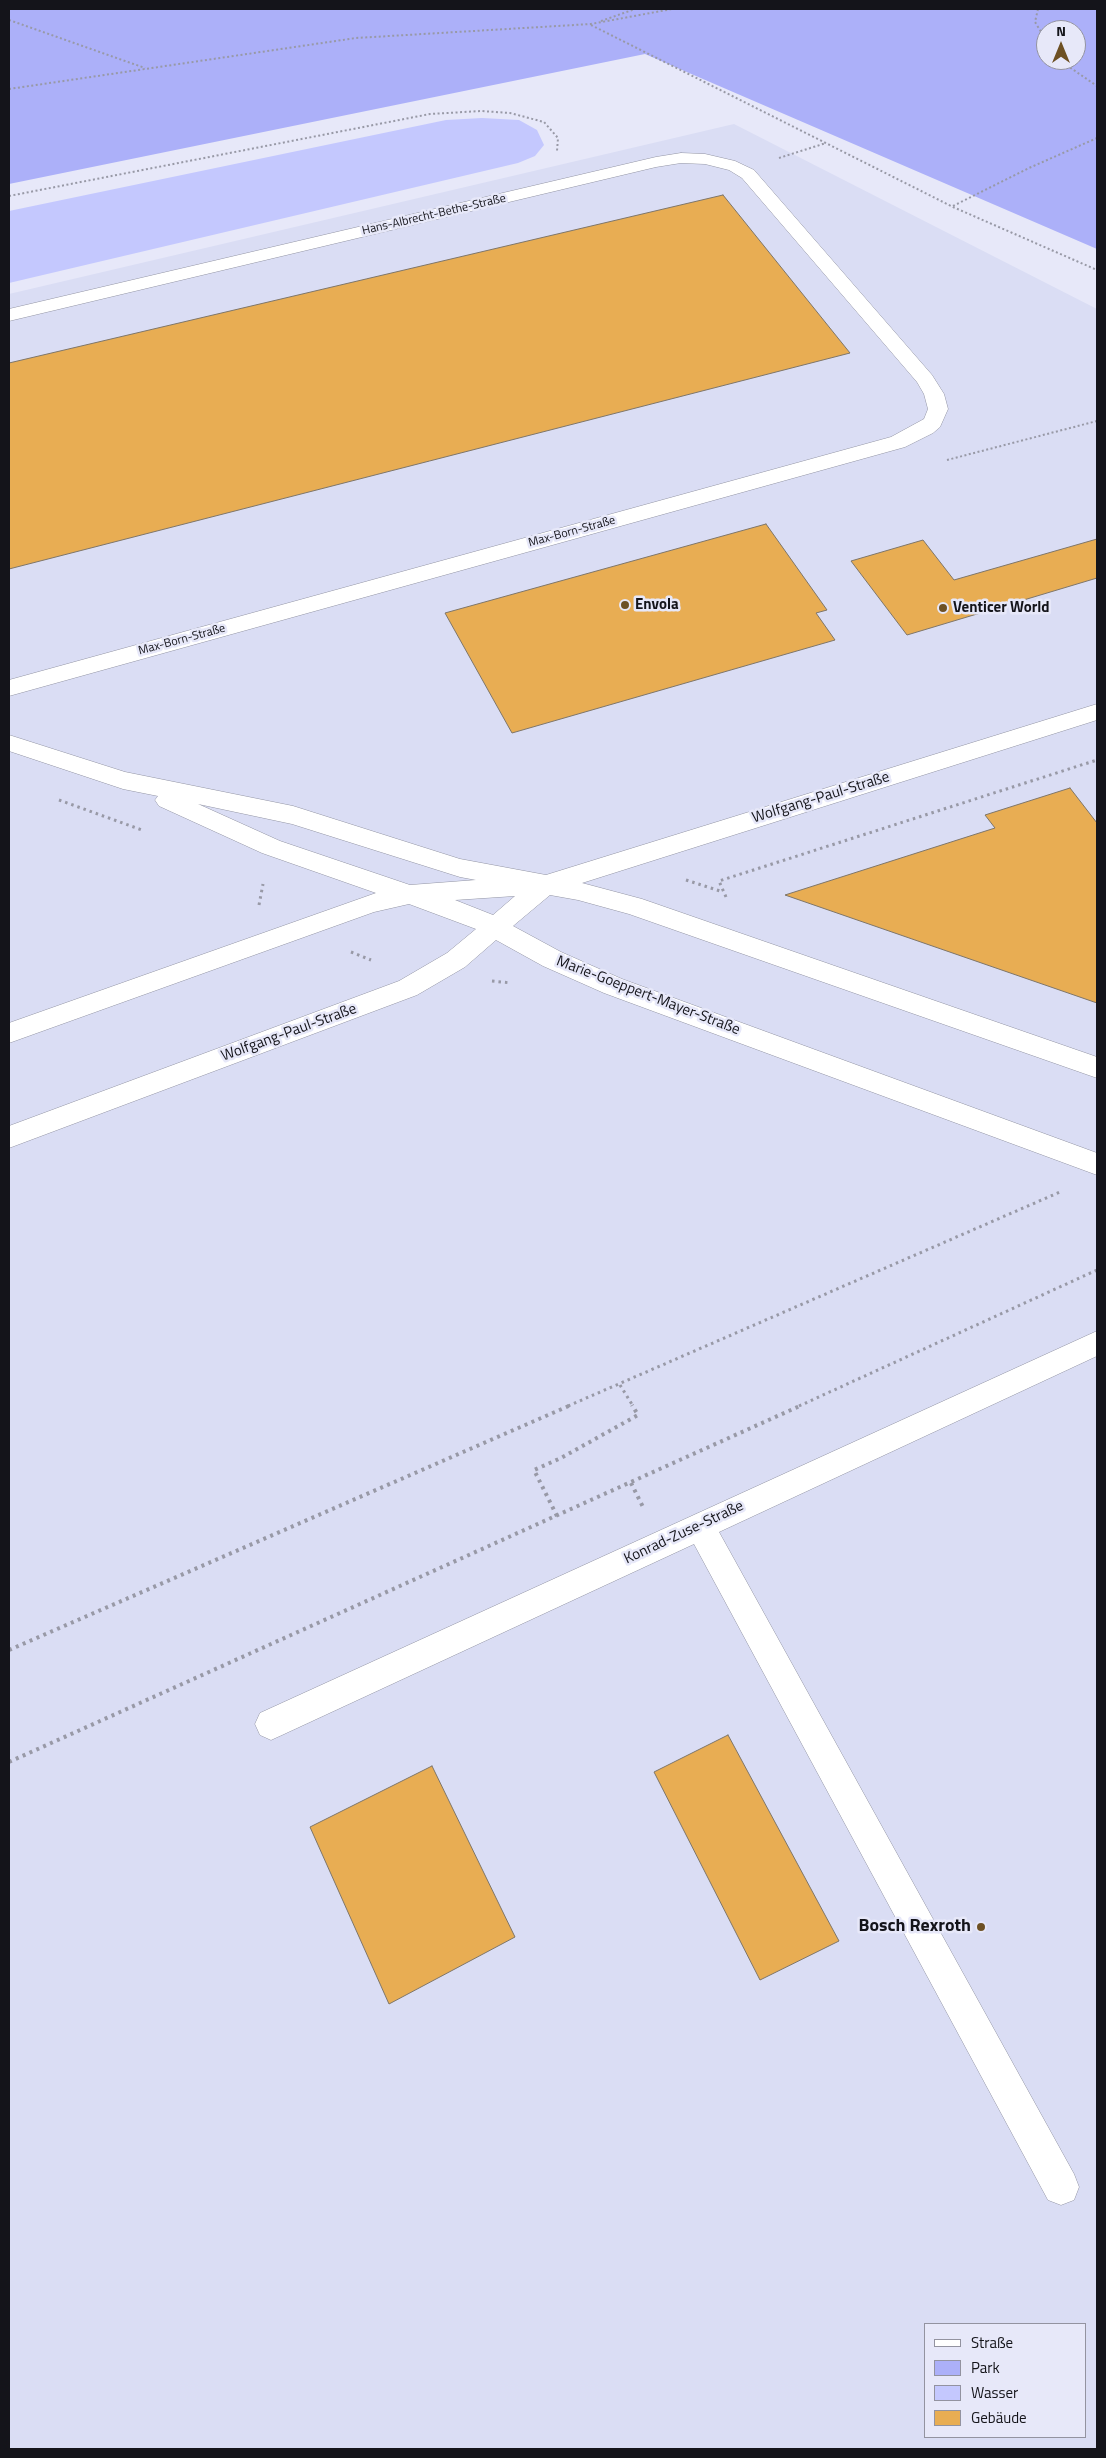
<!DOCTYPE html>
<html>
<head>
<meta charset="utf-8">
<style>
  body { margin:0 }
  #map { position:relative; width:1106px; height:2458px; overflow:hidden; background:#e7e8f9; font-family:"Titillium Web",sans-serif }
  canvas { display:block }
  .frame { position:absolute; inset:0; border:10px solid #14141a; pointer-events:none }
  .legend { position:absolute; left:924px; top:2323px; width:162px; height:115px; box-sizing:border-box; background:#e7e8f9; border:1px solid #9393a0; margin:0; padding:6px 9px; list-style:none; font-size:15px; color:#14141a }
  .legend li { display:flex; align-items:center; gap:10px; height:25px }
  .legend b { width:25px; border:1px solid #9393a0 }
  .north { position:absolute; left:1036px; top:20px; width:50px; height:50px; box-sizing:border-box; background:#e7e8f9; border:1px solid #9393a0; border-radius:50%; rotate:0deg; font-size:14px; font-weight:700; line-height:20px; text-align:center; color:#14141a }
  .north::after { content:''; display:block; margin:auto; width:18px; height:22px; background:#6d5024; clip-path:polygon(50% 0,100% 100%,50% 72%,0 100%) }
</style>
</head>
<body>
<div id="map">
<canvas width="1106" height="2458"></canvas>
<div class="frame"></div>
<ul class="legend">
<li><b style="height:6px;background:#fff"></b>Straße</li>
<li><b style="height:14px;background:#acb0f9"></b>Park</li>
<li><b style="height:14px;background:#c4c8fe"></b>Wasser</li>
<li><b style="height:14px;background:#e8ad53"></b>Gebäude</li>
</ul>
<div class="north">N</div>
</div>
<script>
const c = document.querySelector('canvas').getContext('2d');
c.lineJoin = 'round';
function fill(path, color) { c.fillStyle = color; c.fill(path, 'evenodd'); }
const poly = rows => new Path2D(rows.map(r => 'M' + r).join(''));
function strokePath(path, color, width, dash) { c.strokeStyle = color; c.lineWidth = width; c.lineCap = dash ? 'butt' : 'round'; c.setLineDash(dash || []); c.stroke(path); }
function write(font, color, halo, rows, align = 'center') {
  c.font = font + ' "Titillium Web",sans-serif'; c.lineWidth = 5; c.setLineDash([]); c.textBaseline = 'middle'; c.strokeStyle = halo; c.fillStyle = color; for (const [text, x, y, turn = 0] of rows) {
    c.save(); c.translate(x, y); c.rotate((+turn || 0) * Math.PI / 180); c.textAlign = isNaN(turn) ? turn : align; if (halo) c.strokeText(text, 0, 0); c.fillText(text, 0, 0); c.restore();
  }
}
const built = poly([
  [734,124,1097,309,1097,2449,9,2449,9,294],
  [925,2324,1085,2324,1085,2437,925,2437]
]);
const green = poly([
  [9,9,1097,9,1097,249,645,54,9,184],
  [1046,30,1076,30,1076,60,1046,60]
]);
const water = poly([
  [482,118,519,120,537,130,544,145,535,156,518,163,9,283,9,211,446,120]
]);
const building = poly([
  [723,195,850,353,9,569,9,363,723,195],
  [766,524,827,610,816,613,835,640,512,733,445,613,766,524],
  [1097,539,1097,578,907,635,851,561,923,540,954,580,1097,539],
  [1070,788,1097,823,1097,1003,785,895,995,828,985,815,1070,788],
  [728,1735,839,1941,760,1980,654,1772,728,1735],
  [432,1766,515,1937,389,2004,310,1827,432,1766]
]);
const pathFar2 = poly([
  [1038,9,1035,22,1046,40],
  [9,20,145,68],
  [601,21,635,9],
  [591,25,953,207,1097,270],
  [1059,60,1097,86],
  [9,89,356,38,591,24,672,9],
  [779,158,826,143],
  [9,196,430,114,481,111,510,113,544,122,558,138,557,151],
  [953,206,1029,168,1097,138],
  [947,460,1097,421]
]);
const pathFar1 = poly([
  [59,800,142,830],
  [686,880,723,892],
  [726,897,719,881,1097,760],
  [259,905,263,884],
  [351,952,371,960],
  [492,981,511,983],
  [620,1385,633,1406],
  [568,1406,1060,1192],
  [799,1406,1097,1270]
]);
const path = poly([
  [631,1483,643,1507],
  [557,1516,534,1470,561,1458,638,1415,632,1405],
  [9,1650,571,1405],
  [9,1762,802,1405]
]);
const minor = poly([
  [681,153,705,154,735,161,754,170,932,375,944,394,948,409,940,427,933,433,905,447,9,696,9,680,891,437,924,419,928,409,924,394,917,382,742,178,729,170,705,164,681,163,656,167,9,321,9,309,656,157,681,153],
  [1097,704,1097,720,582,883,642,899,1097,1057,1097,1078,629,914,578,900,550,895,513,926,561,952,622,979,1097,1153,1097,1175,604,993,543,966,496,940,465,967,417,995,9,1148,9,1126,399,981,447,953,476,929,409,904,374,912,9,1043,9,1023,376,893,262,853,159,806,155,800,158,796,123,789,9,751,9,735,125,772,293,806,460,859,546,875,1097,704],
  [198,804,292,824,460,877,476,880,410,885,280,841,198,804],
  [515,896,493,915,455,900,515,896],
  [1097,1331,1097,1356,719,1532,1074,2174,1079,2187,1074,2200,1061,2205,1048,2200,694,1544,282,1735,271,1740,260,1735,255,1724,260,1713,1097,1331]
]);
const markers = [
  [625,605,5,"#6d5024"],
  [943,608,5,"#6d5024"],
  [981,1927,5,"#6d5024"]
];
const farStreetnames = [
  ["Hans-Albrecht-Bethe-Straße",434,215,-13],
  ["Max-Born-Straße",572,532,-15],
  ["Max-Born-Straße",182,640,-15]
];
const poiNames = [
  ["Envola",635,605],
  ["Venticer World",953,608]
];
const streetNames = [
  ["Wolfgang-Paul-Straße",821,798,-17],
  ["Marie-Goeppert-Mayer-Straße",648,996,21],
  ["Wolfgang-Paul-Straße",289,1033,-20],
  ["Konrad-Zuse-Straße",684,1533,-25]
];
const nearPoinames = [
  ["Bosch Rexroth",971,1927]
];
fill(built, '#daddf4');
fill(green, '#acb0f9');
fill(water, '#c4c8fe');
fill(building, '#e8ad53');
strokePath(building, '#7f7669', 1);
strokePath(minor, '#9496a5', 1);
strokePath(pathFar2, '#9899a6', 2, [2, 2.5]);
strokePath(pathFar1, '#9899a6', 3, [2.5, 4]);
strokePath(path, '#9899a6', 4, [3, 4.5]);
fill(minor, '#fff');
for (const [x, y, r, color] of markers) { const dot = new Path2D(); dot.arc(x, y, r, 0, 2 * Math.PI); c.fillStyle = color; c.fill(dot); strokePath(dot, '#e7e8f9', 2); }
write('12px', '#14141a', '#e7e8f9', farStreetnames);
write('bold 15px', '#14141a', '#e7e8f9', poiNames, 'left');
write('15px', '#14141a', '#e7e8f9', streetNames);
write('bold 18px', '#14141a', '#e7e8f9', nearPoinames, 'right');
</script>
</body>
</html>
